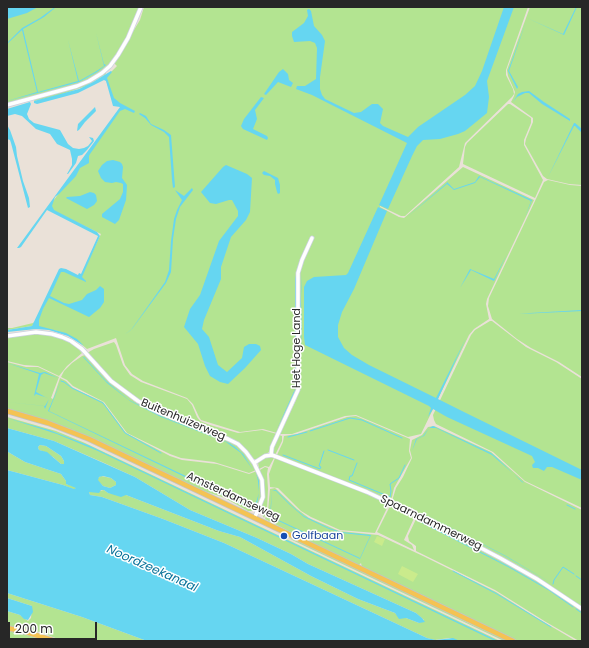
<!DOCTYPE html>
<html>
<head>
<meta charset="utf-8">
<style>
  body { margin:0 }
  #map { position:relative; width:589px; height:648px; overflow:hidden; background:#eae1d8; font-family:Poppins,sans-serif }
  canvas { display:block }
  .frame { position:absolute; inset:0; border:8px solid #272727; pointer-events:none }
  .scale { position:absolute; left:8px; top:622px; width:89px; height:18px; box-sizing:border-box; border:2px solid #272727; border-top:0; padding-left:5px; font-size:12px; line-height:14px; white-space:nowrap; color:#272727; -webkit-text-stroke:3px #fff; paint-order:stroke }
</style>
</head>
<body>
<div id="map">
<canvas width="589" height="648"></canvas>
<div class="frame"></div>
<div class="scale">200 m</div>
</div>
<script>
const c = document.querySelector('canvas').getContext('2d');
c.lineJoin = 'round';
function fill(path, color) { c.fillStyle = color; c.fill(path, 'evenodd'); }
const poly = rows => new Path2D(rows.map(r => 'M' + r).join(''));
function strokePath(path, color, width, dash) { c.strokeStyle = color; c.lineWidth = width; c.lineCap = dash ? 'butt' : 'round'; c.setLineDash(dash || []); c.stroke(path); }
function write(font, color, halo, rows, align = 'center') {
  c.font = font + ' Poppins,sans-serif'; c.lineWidth = 3; c.setLineDash([]); c.textBaseline = 'middle'; c.strokeStyle = halo; c.fillStyle = color; for (const [text, x, y, turn = 0] of rows) {
    c.save(); c.translate(x, y); c.rotate((+turn || 0) * Math.PI / 180); c.textAlign = isNaN(turn) ? turn : align; if (halo) c.strokeText(text, 0, 0); c.fillText(text, 0, 0); c.restore();
  }
}
const green = poly([
  [7,7,140,7,127,36,115,57,107,67,97,75,77,85,7,104],
  [144,7,528,7,506,70,506,75,513,89,514,94,512,97,465,143,459,167,405,216,401,216,380,206,380,207,399,217,404,218,463,167,534,200,487,299,486,304,489,319,474,329,469,335,421,434,408,437,356,415,345,416,292,434,280,434,296,400,299,390,299,265,297,390,277,433,263,429,240,432,201,420,199,417,193,404,187,398,143,381,132,374,125,365,116,338,87,349,74,338,58,331,39,328,37,321,60,272,63,270,78,277,81,276,101,234,48,208,122,107,114,101,105,78,117,66,114,63,140,20],
  [530,7,582,7,582,185,569,184,547,179,543,176,525,144,526,139,533,122,533,118,511,102,514,96,515,92,508,76,507,70],
  [105,72,106,74,86,86,60,95,34,101,33,103,35,99,78,87],
  [508,104,510,104,531,118,531,123,524,140,524,145,543,180,535,198,463,164,465,147,467,143],
  [548,180,570,185,582,186,582,377,559,362,531,348,517,339,492,319,488,306,489,298,544,182],
  [36,321,32,326,7,330,7,328,12,328,33,323],
  [490,321,492,321,526,347,556,362,582,379,582,508,525,481,493,452,436,424,434,420,433,415,471,335,475,330],
  [29,334,40,334,57,337,70,342,76,346,82,353,67,366,59,376,38,366,24,365,7,361,7,337],
  [114,342,116,345,123,365,130,375,141,382,187,399,192,405,197,417,200,421,210,425,238,433,262,430,277,434,269,452,257,459,253,459,236,441,232,439,147,405,116,384,87,353,94,349],
  [85,355,111,382,134,401,166,416,222,438,238,446,247,456,256,470,249,473,214,462,181,458,170,454,127,433,104,402,73,386,67,380,61,377,64,371,72,363,82,356],
  [7,362,26,367,38,367,59,377,51,398,53,399,60,378,66,381,73,388,103,402,126,433,170,456,182,460,217,464,249,474,257,471,260,478,262,495,257,508,253,511,248,511,225,498,204,491,99,442,7,410],
  [356,416,410,439,409,451,411,458,394,488,392,497,390,500,277,455,283,442,284,436,297,434,347,417],
  [7,417,56,431,85,443,500,641,460,641,449,638,435,640,427,638,224,543,163,519,102,497,90,495,89,492,95,492,104,490,108,493,126,495,219,531,240,537,311,576,358,599,395,613,400,618,406,618,419,623,424,620,416,613,308,564,291,554,257,538,190,510,135,477,102,462,54,441,7,428],
  [434,426,491,452,525,482,582,510,582,607,541,580,463,537,393,502,392,501,396,488,403,477,412,458,410,450,412,440,422,435,428,427],
  [279,435,282,436,282,441,275,455,274,454,272,450],
  [40,445,46,446,61,456,64,461,64,464,61,464,53,457,42,451,39,450,38,447],
  [7,449,8,452,25,462,61,474,66,481,66,484,76,487,76,488,75,490,63,485,7,470],
  [267,457,274,458,269,467,265,466,259,469,258,462],
  [275,458,352,487,389,504,375,533,340,530,311,517,301,511,278,488,270,487,269,474],
  [265,467,268,468,267,474,268,489,267,510,264,518,260,511,264,497,264,486,260,470],
  [101,476,111,478,116,482,116,485,110,488,103,486,98,481,98,478],
  [275,488,297,509,309,518,339,531,378,535,423,556,496,592,537,618,576,641,516,641,460,613,362,567,361,563,359,565,357,565,324,549,265,519,268,511,270,489],
  [391,504,415,516,404,540,412,545,414,550,377,532],
  [417,517,530,576,582,610,582,641,579,641,546,622,495,590,416,551,416,546,409,541,408,536],
  [288,538,303,543,444,610,460,619,508,641,504,641],
  [7,593,82,617,147,641,63,641,40,632,7,626,7,611,20,615,28,621,31,618,32,606,7,598],
  [7,629,40,639,47,641,7,641]
]);
const pitch = poly([
  [377,536,385,539,382,546,374,542],
  [402,566,418,574,413,582,398,574]
]);
const water = poly([
  [7,7,38,7,27,13,7,19],
  [55,7,56,7,44,17,23,29,38,92,78,81,68,40,79,81,95,72,104,66,96,33,104,64,106,65,97,72,79,82,7,101,37,92,22,30,7,44,7,43,22,28,40,18],
  [504,7,514,7,487,81,489,97,487,113,465,131,458,134,440,139,423,140,417,146,412,156,388,209,379,205,407,143,312,95,296,89,297,86,305,86,316,79,317,48,315,43,310,41,294,42,292,36,292,32,304,23,308,16,307,10,309,9,311,11,314,26,322,35,325,41,320,77,320,89,322,95,325,99,354,113,361,112,372,104,378,104,383,109,380,123,383,126,408,137,418,127,465,95,475,86,482,71],
  [576,7,577,7,564,35,527,18,563,34],
  [526,22,509,71,518,87,517,89,508,71],
  [283,69,288,74,289,80,293,83,291,87,278,82,266,95,264,94,279,72],
  [111,71,112,72,107,78,114,98,120,103,135,111,134,113,125,109,120,111,90,154,89,156,89,163,80,168,76,176,59,194,55,197,52,206,54,210,97,232,100,236,82,277,86,281,86,282,64,272,61,272,50,296,64,303,69,304,82,300,87,294,96,290,100,286,104,289,104,302,100,308,89,317,49,298,43,309,39,320,39,326,66,333,77,339,84,346,68,336,49,330,36,329,7,332,7,330,32,326,59,269,61,268,66,269,78,275,79,273,81,274,98,236,47,210,21,247,19,248,17,248,120,107,113,106,106,81,104,80,78,93,37,104,34,103,34,101,79,89,93,82],
  [529,91,544,102,570,119,570,121,542,104,529,93,525,93,517,97,513,102,518,94,522,92],
  [261,97,264,98,255,110,257,119,253,129,267,136,268,138,267,140,243,129,241,126,244,119],
  [30,102,31,104,27,114,29,119,34,123,60,130,68,144,73,148,79,149,84,148,88,146,92,141,89,137,93,138,94,141,87,150,82,155,78,156,76,163,68,174,67,174,72,165,72,159,70,150,57,144,50,134,36,129,22,116,15,114,7,116,7,109],
  [95,107,96,111,85,122,79,130,77,131,78,124],
  [140,113,146,116,151,124,164,130,171,135,175,187,173,188,172,180,169,137,164,132,151,125,145,118,139,114],
  [574,123,575,123,582,129,582,133,575,126,574,126,548,177],
  [7,125,10,130,16,147,17,156,23,181,29,198,30,207,28,208,11,143,10,140,7,139],
  [113,160,120,162,122,164,123,167,122,178,127,185,126,200,119,220,115,224,102,217,102,214,120,199,123,192,123,184,121,183,116,182,112,183,105,182,101,178,98,171,102,165,107,161],
  [226,165,247,174,252,178,250,212,246,220,231,237,221,267,221,279,204,320,202,329,209,337,218,365,227,372,242,358,244,347,249,344,256,344,260,346,261,350,245,368,228,384,220,382,210,376,205,366,198,344,184,327,190,309,200,295,219,241,238,216,238,211,232,200,229,200,216,204,210,203,201,192,223,167],
  [264,171,278,178,280,185,280,193,278,194,277,192,275,184,275,180,270,176,264,175,262,173],
  [479,176,532,200,525,217,531,201,480,177,475,183,454,190,447,184,407,217,448,182,448,183,454,189,475,182],
  [192,188,193,190,180,207,176,219,173,239,171,272,166,283,132,329,124,335,113,338,124,335,131,330,165,282,169,270,171,241,174,219,177,210,182,200,175,190,184,196],
  [90,192,94,193,96,195,97,201,94,205,87,209,66,198,67,197,80,196],
  [378,207,387,211,354,289,342,312,338,325,338,337,344,348,352,355,369,365,436,398,466,338,438,399,464,412,582,470,582,480,552,467,547,467,544,471,538,468,533,468,532,465,535,462,532,456,447,417,433,409,428,417,431,408,429,406,305,345,304,337,304,287,307,281,314,277,346,275,348,273],
  [507,254,494,281,471,270,460,288,470,269,494,279],
  [299,260,296,276,296,386,293,397,277,429,295,389,295,280],
  [302,274,301,298,302,350,300,304],
  [582,310,582,311,519,314,530,313],
  [83,357,84,357,106,381,129,400,163,417,222,440,229,443,235,447,243,454,253,470,241,453,226,442,161,417,130,401,107,383,83,357,70,367],
  [7,363,40,373,45,372,58,378,44,373,41,375,36,392,49,399,45,409,44,406,7,402,45,406,49,399,45,397,36,394,34,396,39,374],
  [61,381,49,411,253,508,257,500,259,492,258,481,256,473,259,481,259,491,258,499,256,507,253,509,239,503,48,411],
  [7,418,49,430,90,446,498,641,495,641,98,451,57,434],
  [433,426,491,453,497,458,522,482,564,503,524,483,492,455,436,428,429,428,424,436,417,439,412,451,416,439,423,436,429,428],
  [7,428,54,441,135,477,190,510,257,538,291,554,308,564,416,613,422,618,425,622,419,623,406,618,399,619,395,613,358,599,311,576,240,537,219,531,126,495,121,497,108,493,104,490,101,490,99,493,89,492,90,495,102,497,163,519,224,543,427,638,436,640,453,638,460,641,147,641,82,617,7,593,7,470,63,485,74,489,76,488,66,484,66,481,61,474,25,462,8,452,7,449],
  [40,445,46,446,61,456,64,461,64,464,61,464,47,452,39,450,38,447],
  [103,476,111,478,116,482,116,485,110,488,103,486,98,480,99,477],
  [272,490,276,490,292,506,304,516,329,528,341,532,371,535,360,559,270,517,269,516,271,509],
  [272,490,276,491,290,505,304,517,329,529,342,533,370,536,360,558,270,516],
  [419,511,506,556,553,584,505,556],
  [7,598,32,606,33,612,28,620,24,619,20,615,7,611]
]);
const stream = poly([
  [61,381,64,382,72,388,103,403,125,433,161,453],
  [310,431,350,418,362,420,402,438],
  [288,437,307,432],
  [328,450,354,460],
  [283,455,320,469,321,467,319,466,324,451],
  [357,463,352,476,350,476,349,480,390,497,391,491,390,484,399,478,405,465],
  [567,505,575,509],
  [417,520,509,567,549,590,573,607],
  [453,571,497,594,551,627],
  [576,576,582,580],
  [553,584,554,580,563,567,574,574],
  [581,602,582,601],
  [576,609,582,613]
]);
const minor = poly([
  [7,105,77,86,89,81,102,73,110,66,118,55,128,38,141,7],
  [7,336,36,332,52,334,62,337,71,341,82,349,111,381,138,401,158,412,228,439,238,444,246,452,254,463,262,480,263,497,255,517],
  [271,455,272,447,298,390,298,273,302,260,312,238],
  [254,463,265,456,272,455,367,492,435,524,500,558,537,579,582,609]
]);
const major = poly([
  [7,411,48,423,89,439,513,641],
  [7,628,26,632,55,641]
]);
const markers = [
  [284,536,4,"#1a4fb4"]
];
const streetNames = [
  ["Het Hoge Land",297,348,-90],
  ["Buitenhuizerweg",183,420,23],
  ["Amsterdamseweg",233,497,25],
  ["Spaarndammerweg",431,523,26]
];
const transitNames = [
  ["Golfbaan",292,536]
];
const waterNames = [
  ["Noordzeekanaal",152,569,24]
];
fill(green, '#b3e491');
fill(pitch, '#caeb8c');
fill(water, '#66d6f1');
strokePath(stream, '#66d6f1', 1);
strokePath(minor, '#cdd2e1', 5);
strokePath(major, '#c3c3c3', 6);
strokePath(minor, '#fff', 3.5);
strokePath(major, '#f4c353', 4.5);
for (const [x, y, r, color] of markers) { const dot = new Path2D(); dot.arc(x, y, r, 0, 2 * Math.PI); c.fillStyle = color; c.fill(dot); strokePath(dot, '#fff', 1.5); }
write('11px', '#272727', '#fff', streetNames);
write('11px', '#164399', '#fff', transitNames, 'left');
write('italic 12px', '#097299', '#fff', waterNames);
</script>
</body>
</html>
